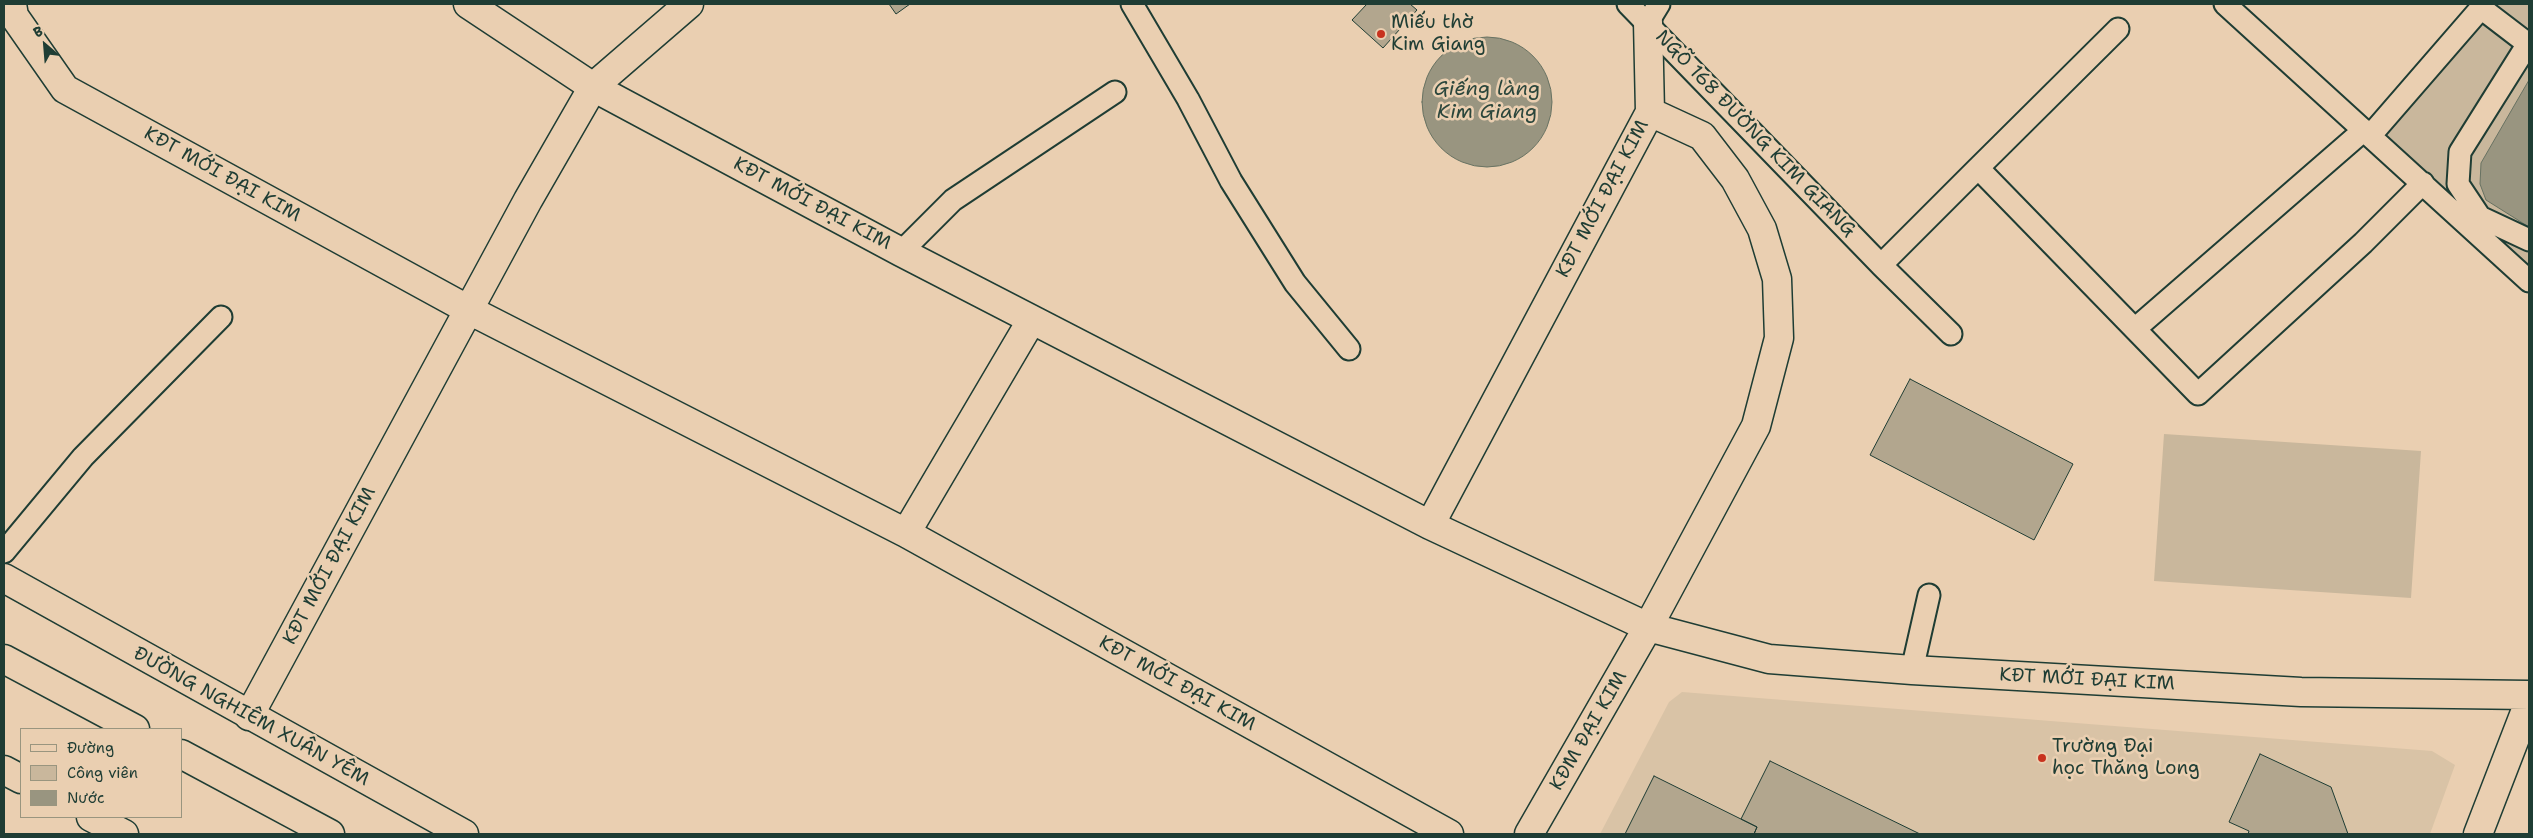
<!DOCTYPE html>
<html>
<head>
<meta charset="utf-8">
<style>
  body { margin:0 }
  #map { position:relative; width:2533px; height:838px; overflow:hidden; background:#eacfb1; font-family:"Shantell Sans",sans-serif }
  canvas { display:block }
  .frame { position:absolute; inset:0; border:5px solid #1f3d34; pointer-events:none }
  .legend { position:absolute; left:20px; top:728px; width:162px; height:90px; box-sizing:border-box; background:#eacfb1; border:1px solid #99957f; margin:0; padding:6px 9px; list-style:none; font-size:15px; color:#1f3d34 }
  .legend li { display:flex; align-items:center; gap:10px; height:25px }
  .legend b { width:25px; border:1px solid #99957f }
  .north { position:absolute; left:20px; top:20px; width:50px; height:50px; -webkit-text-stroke:4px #eacfb1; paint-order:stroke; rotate:333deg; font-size:14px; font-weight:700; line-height:20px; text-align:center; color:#1f3d34 }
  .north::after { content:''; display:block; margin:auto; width:18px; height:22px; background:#1f3d34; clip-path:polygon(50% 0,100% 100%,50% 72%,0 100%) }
</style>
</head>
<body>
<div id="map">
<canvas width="2533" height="838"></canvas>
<div class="frame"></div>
<ul class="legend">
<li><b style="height:6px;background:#eacfb1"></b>Đường</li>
<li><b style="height:14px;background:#c9b79c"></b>Công viên</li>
<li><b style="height:14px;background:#999580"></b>Nước</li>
</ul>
<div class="north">B</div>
</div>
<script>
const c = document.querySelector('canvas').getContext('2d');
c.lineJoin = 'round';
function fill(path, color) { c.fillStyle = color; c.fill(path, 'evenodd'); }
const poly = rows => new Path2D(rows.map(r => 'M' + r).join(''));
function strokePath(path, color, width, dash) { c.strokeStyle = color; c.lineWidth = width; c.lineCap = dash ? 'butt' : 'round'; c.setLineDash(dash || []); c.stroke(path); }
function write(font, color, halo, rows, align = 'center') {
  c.font = font + ' "Shantell Sans",sans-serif'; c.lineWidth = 5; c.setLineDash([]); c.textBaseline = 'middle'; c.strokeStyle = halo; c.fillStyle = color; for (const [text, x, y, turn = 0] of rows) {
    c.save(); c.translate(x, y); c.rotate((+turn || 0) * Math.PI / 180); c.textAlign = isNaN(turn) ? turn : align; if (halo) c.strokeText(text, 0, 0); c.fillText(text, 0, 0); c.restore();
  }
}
const built = poly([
  [1682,692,2432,751,2455,765,2430,834,1600,834,1669,702]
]);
const green = poly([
  [2469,4,2529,4,2529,271,2367,121],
  [2164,434,2421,451,2411,598,2154,581]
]);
const water = poly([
  '1422 102a65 65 0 1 1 130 0a65 65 0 1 1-130 0Z',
  [2529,80,2529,227,2486,200,2480,184,2481,163,2529,80]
]);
const building = poly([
  [889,4,910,4,896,14,889,4],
  [1367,4,1410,4,1417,10,1383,48,1352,20,1367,4],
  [1910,379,2073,464,2034,540,1870,455,1910,379],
  [2260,754,2331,787,2348,834,2248,834,2249,831,2229,822,2260,754],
  [1770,761,1920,834,1754,834,1757,827,1741,819,1770,761],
  [1654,776,1757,827,1754,834,1625,834,1654,776]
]);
const service = poly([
  [1132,4,1188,99,1231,181,1295,283,1349,349],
  [1628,4,1881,265,1951,334],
  [2225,4,2529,281],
  [1648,22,1659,4],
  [2529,42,2460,152,2458,184,2480,217,2529,240],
  [2370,136,2481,8,2528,44],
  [1978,168,2118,29],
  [901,252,953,200,1115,92],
  [1881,265,1978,168,2198,394,2363,243,2423,183],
  [2136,328,2364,130],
  [4,552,83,457,221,317],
  [1912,670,1929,595]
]);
const minor = poly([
  [12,4,14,16,65,89,469,310,906,533,1449,834],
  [468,4,593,87,901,252,1430,525,1648,627,1769,659,1912,670,2301,692,2529,695],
  [1648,22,1650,112],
  [1430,525,1650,112,1702,136,1735,179,1762,229,1777,279,1779,338,1756,426,1648,627,1529,834],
  [906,533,1031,321],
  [249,716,528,200,593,87,689,4],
  [2478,834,2529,702]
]);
const primary = poly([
  [4,578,464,834]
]);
const motorway = poly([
  [4,659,135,729],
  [181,754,330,834],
  [4,770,21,779],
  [91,817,124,834]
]);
const markers = [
  [1381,34,5,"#c8321e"],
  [2042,758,5,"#c8321e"]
];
const poiNames = [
  ["Miếu thờ",1391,23],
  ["Kim Giang",1391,45],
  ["Trường Đại",2052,747],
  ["học Thăng Long",2052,769]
];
const streetNames = [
  ["NGÕ 168 ĐƯỜNG KIM GIANG",1755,134,46],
  ["KĐT MỚI ĐẠI KIM",222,175,29],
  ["KĐT MỚI ĐẠI KIM",1603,199,-62],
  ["KĐT MỚI ĐẠI KIM",812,204,28],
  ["KĐT MỚI ĐẠI KIM",330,566,-62],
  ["KĐT MỚI ĐẠI KIM",2087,680,3],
  ["KĐT MỚI ĐẠI KIM",1177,684,29],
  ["ĐƯỜNG NGHIÊM XUÂN YÊM",251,717,29],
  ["KĐM ĐẠI KIM",1589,731,-60]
];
const waterNames = [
  ["Giếng làng",1487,90],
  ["Kim Giang",1487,113]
];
fill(built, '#d9c3a6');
fill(green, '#c9b79c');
fill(water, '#999580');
strokePath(water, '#687262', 1);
fill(building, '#b2a68e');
strokePath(building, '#1f3d34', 1);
strokePath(service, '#1f3d34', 25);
strokePath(minor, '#1f3d34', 31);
strokePath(primary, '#1f3d34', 31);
strokePath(motorway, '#1f3d34', 31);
strokePath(service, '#eacfb1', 21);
strokePath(minor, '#eacfb1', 28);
strokePath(primary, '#eacfb1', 28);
strokePath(motorway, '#eacfb1', 28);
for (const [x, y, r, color] of markers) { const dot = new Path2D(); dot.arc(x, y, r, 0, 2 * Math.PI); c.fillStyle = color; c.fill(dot); strokePath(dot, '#eacfb1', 2); }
write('19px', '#1f3d34', '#eacfb1', poiNames, 'left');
write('19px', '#1f3d34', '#eacfb1', streetNames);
write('italic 20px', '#2b463c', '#eacfb1', waterNames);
</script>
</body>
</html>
